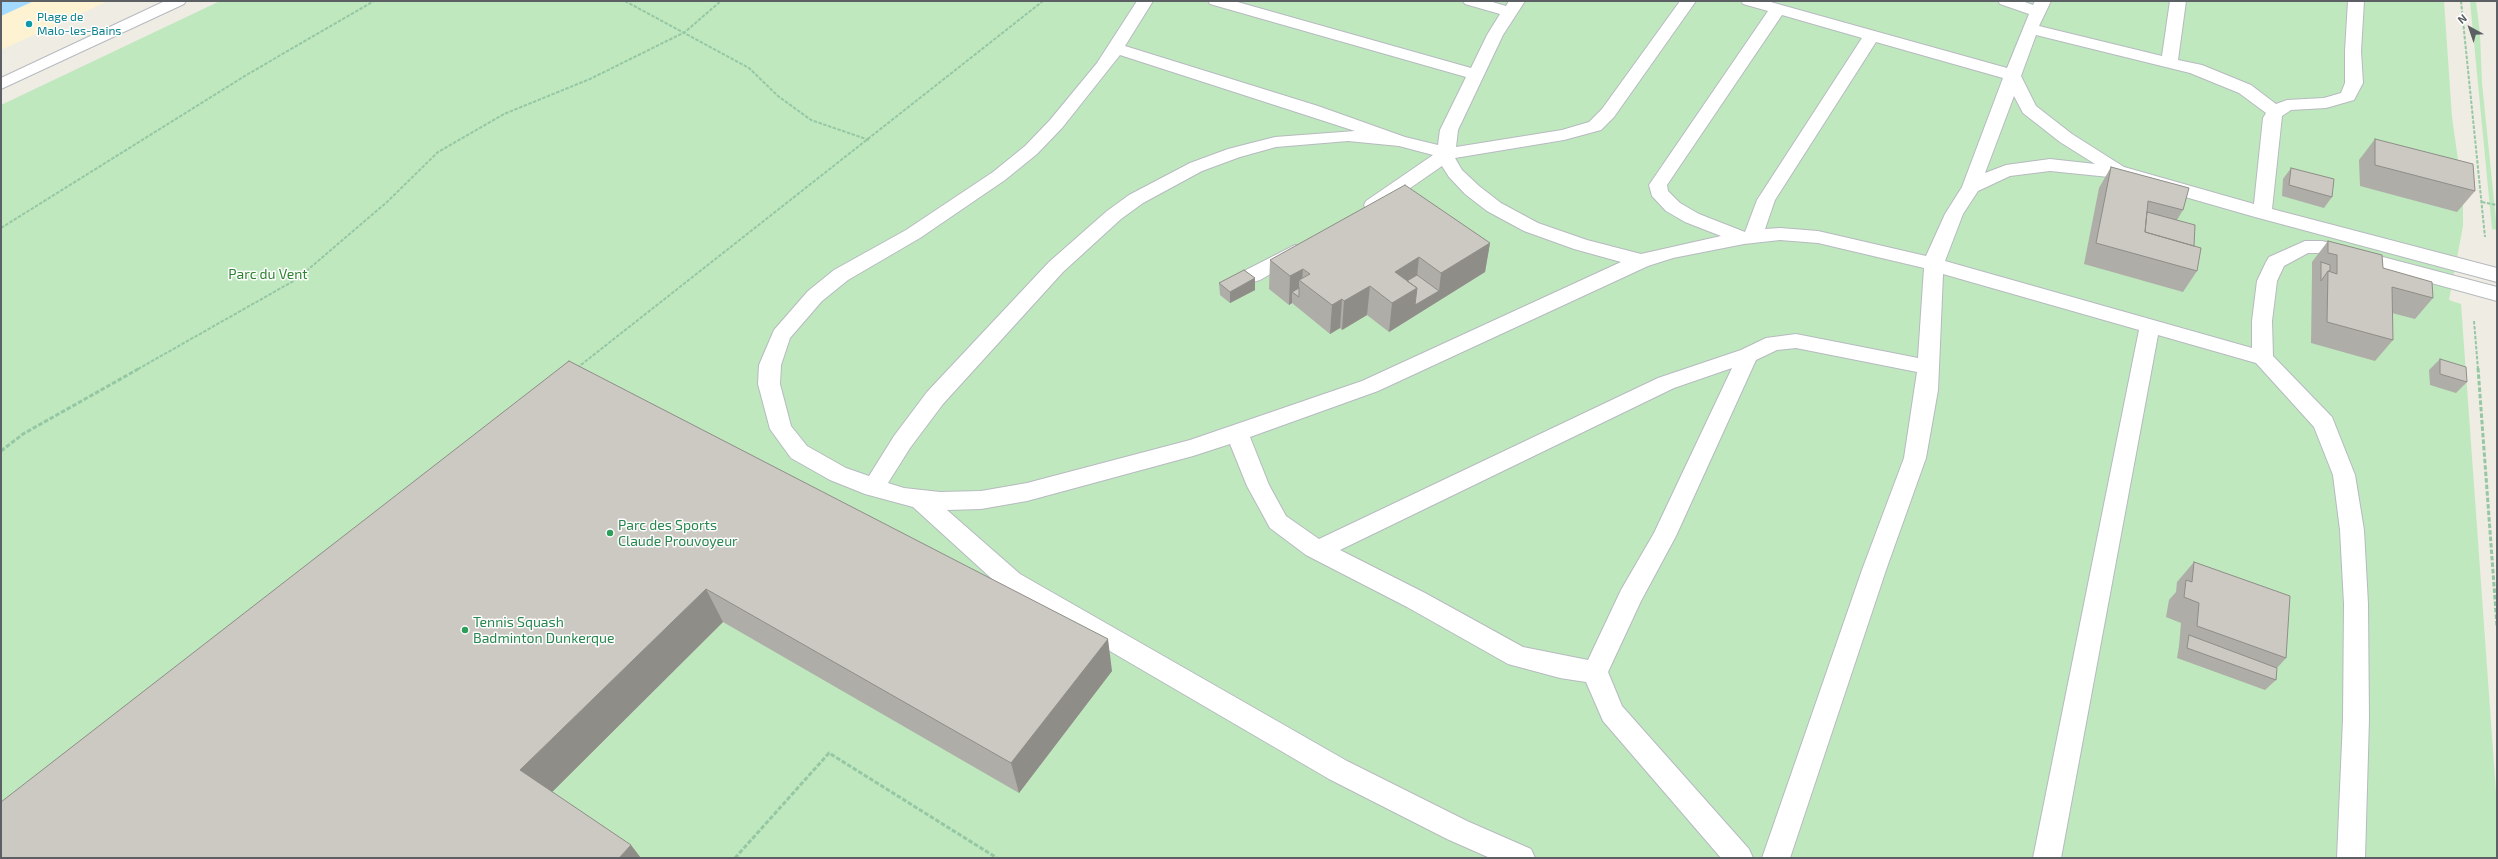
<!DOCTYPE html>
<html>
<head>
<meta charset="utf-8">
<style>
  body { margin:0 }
  #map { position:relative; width:2498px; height:859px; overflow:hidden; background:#efece4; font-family:"Exo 2",sans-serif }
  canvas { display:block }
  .frame { position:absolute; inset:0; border:2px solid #5c6065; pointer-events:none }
  .north { position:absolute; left:2450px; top:8px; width:40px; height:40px; -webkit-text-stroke:3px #fff; paint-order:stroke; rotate:320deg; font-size:11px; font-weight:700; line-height:16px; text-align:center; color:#5c6065 }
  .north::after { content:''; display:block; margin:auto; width:14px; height:18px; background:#5c6065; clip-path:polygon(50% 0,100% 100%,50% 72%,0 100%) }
</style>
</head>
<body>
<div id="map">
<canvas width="2498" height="859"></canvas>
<div class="frame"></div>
<div class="north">N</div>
</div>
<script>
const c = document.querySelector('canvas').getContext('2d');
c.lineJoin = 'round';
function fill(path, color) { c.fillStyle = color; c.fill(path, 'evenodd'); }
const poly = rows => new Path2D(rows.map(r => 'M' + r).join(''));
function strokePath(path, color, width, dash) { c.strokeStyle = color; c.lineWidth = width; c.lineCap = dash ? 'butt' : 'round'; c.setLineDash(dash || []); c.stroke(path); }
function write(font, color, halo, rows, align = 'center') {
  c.font = font + ' "Exo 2",sans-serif'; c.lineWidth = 3; c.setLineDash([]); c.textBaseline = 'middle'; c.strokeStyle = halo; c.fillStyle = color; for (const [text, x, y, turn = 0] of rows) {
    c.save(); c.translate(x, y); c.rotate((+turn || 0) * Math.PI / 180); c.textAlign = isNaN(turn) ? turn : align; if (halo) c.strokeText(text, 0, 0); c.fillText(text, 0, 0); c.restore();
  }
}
const green = poly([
  [220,1,2444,1,2452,117,2463,195,2463,226,2449,300,2461,304,2497,806,2497,858,1,858,1,105],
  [2470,1,2476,1,2480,34,2482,83,2497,230,2492,229]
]);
const sand = poly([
  [1,1,108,1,1,50]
]);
const water = poly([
  [1,1,34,1,1,16]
]);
const pathFar1 = poly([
  [625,1,749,68,778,96,811,120,869,140],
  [2461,1,2485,237],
  [2482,202,2497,205],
  [1,228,248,74,374,1],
  [2474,321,2478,369],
  [577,368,1043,1],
  [138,369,297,279,387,202,438,152,504,114,590,79,685,32,721,1]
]);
const path = poly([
  [2478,368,2497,626],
  [1,451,23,434,140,368],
  [735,858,829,753,997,858]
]);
const minor = poly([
  [165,1,186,1,184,4,1,89,1,78,165,1],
  [1137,1,1153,1,1125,46,1318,106,1405,137,1438,145,1440,130,1466,77,1210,4,1208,1,1234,1,1471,68,1487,35,1500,14,1465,4,1463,1,1489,1,1506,6,1509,1,1525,1,1503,35,1458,130,1456,147,1562,130,1589,122,1602,109,1680,1,1696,1,1614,117,1601,130,1564,140,1455,158,1462,170,1479,186,1501,203,1538,223,1587,240,1641,254,1721,236,1685,222,1666,211,1652,196,1649,185,1768,11,1743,4,1741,1,1767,1,2007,68,2029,14,2000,4,1998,1,2022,1,2033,5,2035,1,2051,1,2039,26,2162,56,2170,1,2186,1,2178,60,2202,65,2251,85,2276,104,2287,100,2324,98,2341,93,2345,83,2345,51,2348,1,2364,1,2361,51,2363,83,2354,100,2326,108,2291,110,2282,116,2272,209,2497,268,2497,282,2255,217,2119,178,2050,171,2010,176,1978,191,1963,214,1945,261,2252,348,2252,321,2257,281,2266,262,2269,257,2305,241,2322,241,2497,287,2497,301,2322,253,2308,253,2284,266,2277,281,2272,321,2273,356,2332,417,2355,475,2364,530,2368,604,2369,719,2365,858,2337,858,2343,719,2344,604,2340,530,2333,475,2314,427,2256,363,2158,335,2061,858,2033,858,2139,330,1943,274,1938,390,1926,458,1886,570,1790,858,1762,858,1862,570,1904,458,1917,372,1796,348,1777,350,1756,360,1676,536,1641,601,1608,672,1622,706,1749,849,1753,858,1721,858,1603,721,1586,682,1560,678,1508,664,1407,607,1306,555,1270,528,1247,486,1230,444,1193,456,1027,501,981,509,947,510,1020,574,1347,761,1467,821,1531,849,1535,858,1490,858,1447,839,1329,779,1002,588,913,507,865,494,830,480,791,458,770,429,758,384,759,365,774,330,808,291,834,270,906,230,993,172,1025,146,1050,120,1097,63,1137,1],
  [1782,15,1862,38,1757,200,1745,232,1699,214,1680,203,1668,191,1667,185,1782,15],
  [2036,35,2190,73,2239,93,2266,113,2263,118,2254,204,2124,167,2072,134,2036,106,2021,76,2036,35],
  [1876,42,2003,78,1962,187,1945,214,1926,256,1818,231,1780,228,1765,229,1775,200,1876,42],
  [1120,55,1355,131,1275,137,1228,149,1190,163,1129,195,1107,211,1049,262,927,392,894,436,869,476,846,468,807,446,791,426,780,384,781,365,790,338,822,301,848,280,920,238,1005,180,1037,154,1062,128,1120,55],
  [2014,96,2023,113,2060,142,2095,164,2050,159,2006,165,1985,173,2014,96],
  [1348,141,1399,146,1433,155,1366,201,1364,205,1366,209,1380,209,1442,166,1449,177,1465,194,1487,211,1524,231,1574,249,1621,262,1362,381,1190,440,1027,483,981,491,940,492,904,488,888,483,910,448,943,404,1063,272,1121,219,1143,203,1202,171,1240,157,1276,147,1348,141],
  [1780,240,1818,243,1924,268,1918,358,1796,334,1766,338,1741,350,1658,378,1319,539,1286,516,1269,485,1250,437,1378,391,1648,266,1673,258,1744,244,1780,240],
  [1732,368,1654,533,1621,590,1588,660,1523,647,1425,593,1340,550,1674,388,1732,368],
  [1295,245,1302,246,1305,251,1302,256,1260,280,1253,282,1246,280,1243,275,1246,270,1295,245]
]);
const wall = poly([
  [2375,139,2475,191,2457,212,2360,186,2359,160],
  [2111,167,2183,210,2177,220,2194,246,2197,271,2183,292,2084,264,2099,188],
  [2291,168,2332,197,2324,208,2282,196,2283,179],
  [2328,241,2383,268,2433,298,2415,319,2392,313,2393,340,2375,361,2311,343,2312,274,2312,262],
  [1490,243,1485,272,1389,332,1367,315,1342,330,1340,328,1330,334,1292,303,1289,305,1269,289,1270,260],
  [1255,278,1255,290,1230,303,1220,295,1219,283],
  [2440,359,2467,382,2456,393,2430,385,2429,370],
  [569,361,1112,671,1019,793,723,622,552,792,1,858],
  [2194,562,2286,658,2277,668,2276,680,2265,690,2177,658,2179,646,2181,623,2166,617,2169,600,2176,592,2177,582]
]);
const shadedWall = poly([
  [1490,243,1485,272,1389,332,1392,303,1417,288,1439,291,1441,273],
  [1419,257,1416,286,1401,295,1395,272],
  [1303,269,1302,282,1299,280,1299,297,1292,292,1292,303,1289,305,1290,276],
  [1255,278,1255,290,1230,303,1230,292],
  [1370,286,1367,315,1342,330,1344,301],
  [1342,299,1340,328,1330,334,1332,305],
  [706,589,723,622,544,800,520,770],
  [1108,639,1112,671,1019,793,1011,763],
  [631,845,641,858,619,858]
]);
const building = poly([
  [2375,139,2473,164,2475,191,2375,165,2375,139],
  [2111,167,2189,188,2183,210,2148,201,2145,232,2201,248,2197,271,2096,243,2111,167],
  [2291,168,2334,179,2332,197,2289,185,2291,168],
  [1405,185,1490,243,1441,273,1419,257,1395,272,1417,288,1392,303,1370,286,1344,301,1342,299,1332,305,1299,280,1310,274,1303,269,1290,276,1270,260,1405,185],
  [2147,212,2195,225,2194,246,2145,232,2147,212],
  [2328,241,2382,255,2383,268,2432,282,2433,298,2392,287,2393,340,2327,322,2328,271,2337,274,2337,255,2328,253,2328,241],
  [2321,262,2330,265,2330,271,2328,271,2321,281,2321,262],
  [1244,270,1255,278,1230,292,1219,283,1244,270],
  [1417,275,1439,291,1415,305,1417,288,1407,281,1417,275],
  [1299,288,1299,297,1292,292,1299,288],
  [2440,359,2466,367,2467,382,2440,374,2440,359],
  [569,361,1108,639,1011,763,706,589,520,770,631,845,619,858,1,858,1,802,569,361],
  [2194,562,2290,596,2286,658,2197,626,2199,603,2184,597,2186,580,2192,582,2194,562],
  [2189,635,2277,668,2276,680,2187,648,2189,635]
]);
const markers = [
  [29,24,4,"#0f9aa8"],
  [610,533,4,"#2e9e5b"],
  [465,630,4,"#2e9e5b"]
];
const farCulturenames = [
  ["Plage de",37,17],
  ["Malo-les-Bains",37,31]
];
const parkNames = [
  ["Parc du Vent",268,274]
];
const leisureNames = [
  ["Parc des Sports",618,525],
  ["Claude Prouvoyeur",618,541],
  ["Tennis Squash",473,622],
  ["Badminton Dunkerque",473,638]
];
fill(green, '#bfe8bf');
fill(sand, '#fdf2d1');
fill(water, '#a4d9ff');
strokePath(minor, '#b6babf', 2);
strokePath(pathFar1, '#96c7a3', 2, [3.5, 1.5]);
strokePath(path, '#96c7a3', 3, [4.5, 2]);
fill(minor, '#fff');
fill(wall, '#afada8');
fill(shadedWall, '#8f8d88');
fill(building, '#ccc9c3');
strokePath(building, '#8f8d88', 1);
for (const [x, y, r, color] of markers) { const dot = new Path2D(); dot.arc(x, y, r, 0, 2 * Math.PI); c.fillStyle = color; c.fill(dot); strokePath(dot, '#fff', 1.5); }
write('12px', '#0d838f', '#fff', farCulturenames, 'left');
write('14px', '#2f8230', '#fff', parkNames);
write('14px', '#27864d', '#fff', leisureNames, 'left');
</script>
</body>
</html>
